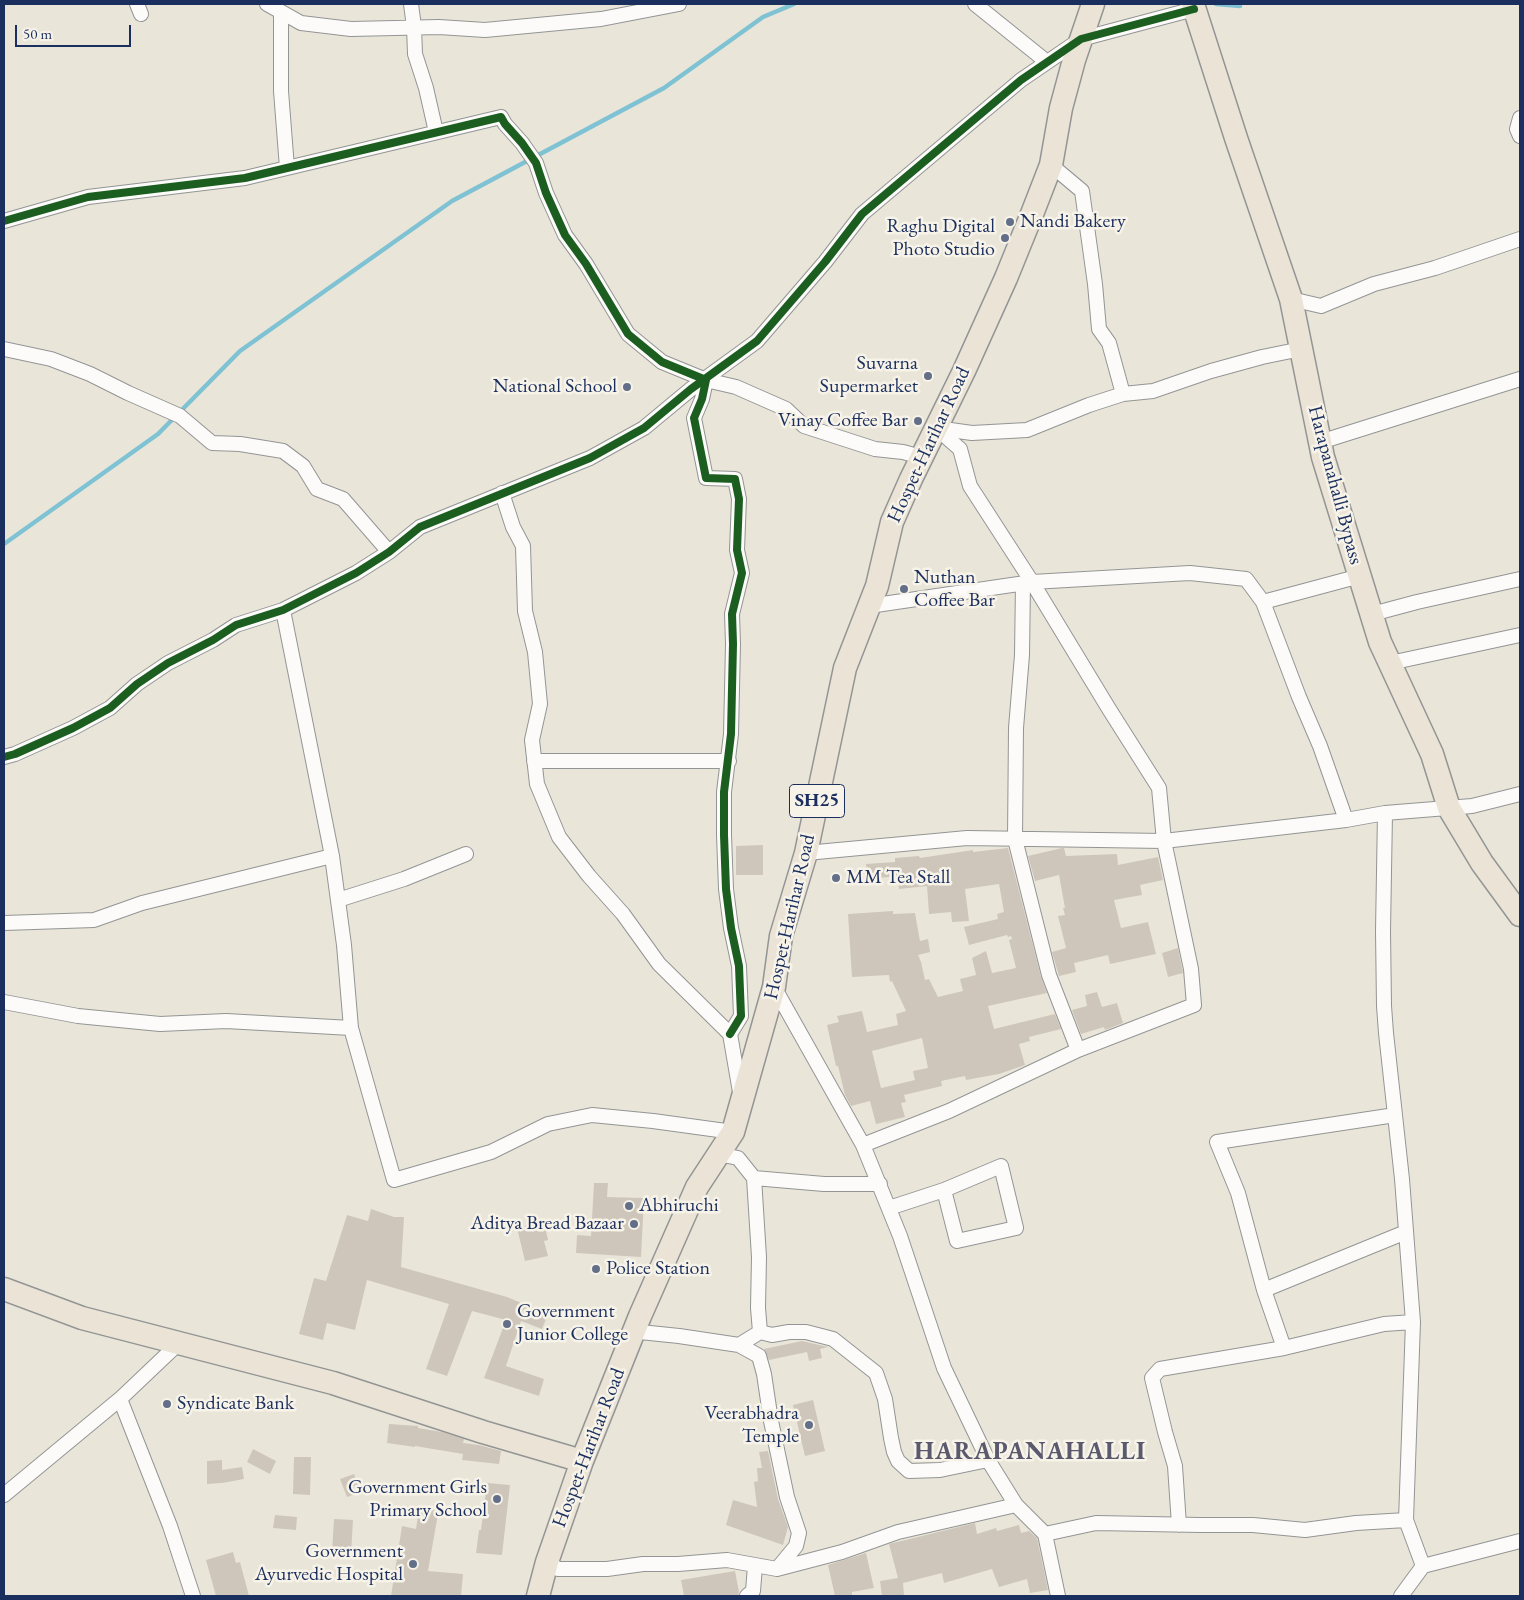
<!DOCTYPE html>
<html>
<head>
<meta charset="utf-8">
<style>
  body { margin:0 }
  #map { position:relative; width:1524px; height:1600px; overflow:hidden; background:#e9e6d9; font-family:"EB Garamond",serif }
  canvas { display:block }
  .frame { position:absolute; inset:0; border:5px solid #1b2f5e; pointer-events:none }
  .scale { position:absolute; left:15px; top:25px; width:116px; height:22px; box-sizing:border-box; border:2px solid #1b2f5e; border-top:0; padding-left:6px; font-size:15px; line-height:18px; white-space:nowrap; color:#1b2f5e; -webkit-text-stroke:4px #f7f3e8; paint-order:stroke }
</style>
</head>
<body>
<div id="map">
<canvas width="1524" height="1600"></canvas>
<div class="frame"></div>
<div class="scale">50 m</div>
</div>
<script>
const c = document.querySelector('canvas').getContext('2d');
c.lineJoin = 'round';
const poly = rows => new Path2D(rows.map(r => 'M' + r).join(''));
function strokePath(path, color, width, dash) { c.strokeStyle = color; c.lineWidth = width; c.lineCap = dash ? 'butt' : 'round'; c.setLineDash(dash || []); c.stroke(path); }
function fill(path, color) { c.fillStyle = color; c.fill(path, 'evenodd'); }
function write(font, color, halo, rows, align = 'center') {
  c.font = font + ' "EB Garamond",serif'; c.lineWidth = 5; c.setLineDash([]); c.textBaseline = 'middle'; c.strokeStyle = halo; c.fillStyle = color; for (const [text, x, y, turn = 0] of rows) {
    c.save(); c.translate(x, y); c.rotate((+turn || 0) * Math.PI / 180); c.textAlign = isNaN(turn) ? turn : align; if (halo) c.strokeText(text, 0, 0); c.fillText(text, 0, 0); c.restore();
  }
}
const stream = poly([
  [1216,4,1240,6],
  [4,544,158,434,240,351,452,201,664,88,763,17,794,4]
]);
const building = poly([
  [763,845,763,875,736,875,736,846],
  [1008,848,1041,977,1047,993,988,1006,994,1029,1055,1014,1061,1029,1029,1037,1030,1041,1019,1044,1025,1065,999,1074,966,1080,965,1076,941,1081,942,1086,904,1095,906,1102,901,1103,905,1117,876,1124,870,1101,851,1106,845,1095,838,1066,836,1066,827,1025,839,1022,837,1016,862,1011,867,1032,898,1025,896,1014,906,1011,892,981,890,982,889,975,852,977,848,914,893,911,893,914,915,913,920,941,928,939,930,952,918,955,921,962,925,980,929,979,938,997,963,991,960,979,976,975,972,958,986,951,992,973,1016,968,1009,940,1012,939,1011,936,1008,937,1007,935,969,945,964,927,998,919,997,914,1004,912,999,884,965,889,969,921,952,922,951,912,929,914,927,886,899,889,898,876,868,879,866,864,895,862,895,858,919,856,920,858,973,850,973,852],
  [922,1038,928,1068,913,1071,915,1080,881,1088,872,1051],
  [1062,848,1064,848,1066,856,1117,854,1118,865,1158,857,1163,880,1140,885,1142,895,1114,900,1121,928,1148,922,1156,954,1110,964,1108,955,1074,963,1076,972,1059,976,1052,952,1066,948,1058,916,1065,915,1063,908,1065,908,1059,875,1035,881,1028,856],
  [1178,948,1183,973,1168,977,1162,953],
  [1097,992,1102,1007,1117,1003,1123,1023,1105,1030,1104,1027,1081,1034,1072,1010,1087,1006,1085,995],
  [594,1183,608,1183,607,1197,644,1198,641,1257,576,1253,577,1235,591,1236],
  [371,1209,394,1217,404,1217,401,1267,507,1297,548,1314,542,1329,521,1321,506,1366,544,1379,539,1396,484,1378,506,1320,472,1311,447,1376,426,1369,449,1304,367,1280,355,1330,327,1323,323,1340,299,1334,314,1278,326,1281,347,1215,368,1221],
  [544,1222,548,1240,544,1241,548,1256,525,1261,517,1228],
  [802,1341,828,1347,820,1349,822,1358,809,1361,807,1352,769,1360,764,1349],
  [813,1400,825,1451,805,1456,793,1405],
  [389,1424,418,1426,418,1428,442,1432,464,1439,463,1443,479,1445,501,1451,499,1464,462,1460,463,1454,415,1446,415,1447,387,1443],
  [253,1449,276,1461,270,1474,247,1462],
  [768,1451,778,1499,788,1527,783,1545,726,1525,733,1500,757,1507,754,1482,758,1481,757,1468,762,1468,759,1452],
  [294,1457,311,1457,310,1495,293,1494],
  [222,1460,222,1470,242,1467,244,1479,222,1483,207,1484,207,1461],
  [354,1474,361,1492,347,1497,340,1479],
  [487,1483,510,1485,502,1555,476,1553,479,1530,481,1530],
  [419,1508,436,1510,435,1513,438,1514,428,1571,463,1574,461,1596,391,1596,402,1526,416,1529],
  [275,1515,297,1517,296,1530,273,1528],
  [334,1519,353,1520,351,1554,332,1553],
  [975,1523,977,1534,996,1528,997,1531,1019,1525,1021,1533,1029,1531,1037,1538,1048,1590,1030,1593,1027,1579,999,1587,992,1569,944,1583,942,1573,903,1583,904,1595,882,1596,880,1581,898,1578,889,1544],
  [233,1552,236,1563,240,1562,249,1596,216,1596,206,1560],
  [866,1553,874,1588,852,1592,852,1596,835,1596,828,1565],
  [735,1571,739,1592,738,1596,684,1596,681,1580]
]);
const minor = poly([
  [137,4,141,14],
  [267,4,301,23,351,29,439,27,485,30,601,19,679,4],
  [411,4,414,27,415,54,426,88,436,132],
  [975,4,1047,62],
  [281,12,281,91,287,168],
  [1520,118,1517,129,1520,136],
  [1051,165,1082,191,1095,284,1099,329,1109,343,1123,394],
  [4,221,88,197,245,178,501,117,505,124,522,143,536,163,546,193,565,235,586,264,628,334,662,362,706,380,702,399,694,418,706,478,735,479,739,499,737,550,742,573,732,614,733,644,731,734,724,792,724,835,726,889,731,928,739,966,741,1016,730,1034],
  [1291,299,1321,306,1374,284,1435,268,1520,239],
  [4,349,51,359,90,374,128,393,180,416,212,443,240,444,283,451,303,466,317,489,343,499,389,552],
  [706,380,736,387,786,409,804,426,875,449,903,452,921,457],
  [1320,442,1520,379],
  [502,493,513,527,523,546,525,611,535,652,540,704,532,740,537,784,559,837,589,876,623,914,659,964,730,1034,740,1092],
  [1023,583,1022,655,1016,728,1015,839,1049,975,1078,1050],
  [1263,602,1299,697,1320,746,1346,820],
  [869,606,1032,582,1190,573,1246,579,1263,602,1360,576],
  [283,610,332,856,344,945,351,1028],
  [1372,614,1417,602,1520,579],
  [1390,663,1520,635],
  [4,757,15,754,73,728,110,708,137,684,168,663,213,640,236,625,283,610,356,573,389,552,420,527,590,458,644,428,691,389,757,341,825,262,862,214,1021,80,1081,39,1194,9],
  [534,761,729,761],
  [1385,813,1383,931,1384,1006,1386,1033,1402,1179,1413,1322,1406,1520,1423,1566,1520,1541],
  [806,853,967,838,1164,841,1346,820,1385,813,1472,806,1520,794],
  [338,900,404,879,466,854],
  [4,923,94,920,142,903,332,856],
  [774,987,863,1145,900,1236,944,1368,988,1460,1016,1505,1045,1534,1058,1596],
  [4,1002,78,1016,160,1024,226,1021,351,1028,394,1180,491,1152,548,1124,592,1115,653,1121,733,1132],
  [863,1145,949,1111,1078,1050,1194,1005,1191,969,1164,841,1159,788,1109,709,1032,582,970,486,960,449,936,428,972,433,1027,430,1089,405,1123,394,1153,391,1211,371,1262,357,1301,349],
  [754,1178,824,1184,880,1184],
  [889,1208,944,1190,1001,1166,1016,1228,957,1241,944,1190],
  [1264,1290,1238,1193,1217,1142,1395,1115],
  [760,1332,772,1335,789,1332,806,1332,833,1339,876,1373,885,1399,891,1438,894,1452,898,1461,909,1471,940,1470,988,1460],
  [633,1333,640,1332,679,1336,739,1345,760,1332,758,1308,759,1257,754,1178,738,1158,718,1154],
  [1284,1348,1264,1290,1406,1232],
  [120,1399,179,1343],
  [4,1495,120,1399,170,1526,193,1596],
  [1179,1525,1175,1466,1165,1432,1152,1378,1160,1369,1284,1348,1384,1324,1413,1322],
  [1045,1534,1096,1523,1200,1525,1253,1525,1305,1530,1356,1523,1406,1520],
  [547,1562,558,1569,607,1569,643,1564,678,1564,727,1560,777,1569,796,1546,799,1533,787,1497,771,1421,764,1374,759,1356,739,1345],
  [777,1569,842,1552,898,1532,1016,1505],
  [747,1596,753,1591,755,1566],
  [1401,1596,1423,1566]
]);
const primary = poly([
  [1193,4,1236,138,1291,299,1323,457,1380,642,1432,754,1449,808,1482,863,1520,915],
  [4,1289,82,1318,333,1383,483,1432,582,1461],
  [538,1596,547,1562,582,1461,640,1316,697,1187,733,1132,774,987,781,936,806,853,845,668,877,586,892,522,911,479,964,371,1006,278,1032,214,1051,165,1061,108,1074,60,1093,4]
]);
const cycleway = poly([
  [4,221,88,197,245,178,501,117,505,124,522,143,536,163,546,193,565,235,586,264,628,334,662,362,706,380,702,399,694,418,706,478,735,479,739,499,737,550,742,573,732,614,733,644,731,734,724,792,724,835,726,889,731,928,739,966,741,1016,730,1034],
  [4,757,15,754,73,728,110,708,137,684,168,663,213,640,236,625,283,610,356,573,389,552,420,527,590,458,644,428,691,389,757,341,825,262,862,214,1021,80,1081,39,1194,9]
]);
const markers = [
  [1010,222,5,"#636f89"],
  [1005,238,5,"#636f89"],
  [928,376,5,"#636f89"],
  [627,387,5,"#636f89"],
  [918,421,5,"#636f89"],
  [904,589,5,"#636f89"],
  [836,878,5,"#636f89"],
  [629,1206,5,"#636f89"],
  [634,1224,5,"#636f89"],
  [596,1269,5,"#636f89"],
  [507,1324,5,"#636f89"],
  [167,1404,5,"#636f89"],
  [809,1425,5,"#636f89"],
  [497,1499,5,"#636f89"],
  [413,1564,5,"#636f89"]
];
const shields = [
  [817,801,55]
];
const shieldNames = [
  ["SH25",817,801]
];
const poiNames = [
  ["Nandi Bakery",1020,222,"left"],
  ["Raghu Digital",995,227],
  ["Photo Studio",995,250],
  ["Suvarna",918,364],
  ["Supermarket",918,387],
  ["National School",617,387],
  ["Vinay Coffee Bar",908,421],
  ["Nuthan",914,578,"left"],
  ["Coffee Bar",914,601,"left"],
  ["MM Tea Stall",846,878,"left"],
  ["Abhiruchi",639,1206,"left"],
  ["Aditya Bread Bazaar",624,1224],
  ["Police Station",606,1269,"left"],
  ["Government",517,1312,"left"],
  ["Junior College",517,1335,"left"],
  ["Syndicate Bank",177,1404,"left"],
  ["Veerabhadra",799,1414],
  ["Temple",799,1437],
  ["Government Girls",487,1488],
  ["Primary School",487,1511],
  ["Government",403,1552],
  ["Ayurvedic Hospital",403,1575]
];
const streetNames = [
  ["Hospet-Harihar Road",929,445,-65],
  ["Harapanahalli Bypass",1335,485,75],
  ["Hospet-Harihar Road",790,917,-77],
  ["Hospet-Harihar Road",589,1448,-69]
];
const districtNames = [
  ["HARAPANAHALLI",1030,1452]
];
strokePath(stream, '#7fc2d3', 4.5);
fill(building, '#cec6ba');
strokePath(minor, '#939595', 16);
strokePath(primary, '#939595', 25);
strokePath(minor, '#fcfbf9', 14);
strokePath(primary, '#eae3d6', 22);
strokePath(cycleway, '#1b5e20', 8);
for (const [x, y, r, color] of markers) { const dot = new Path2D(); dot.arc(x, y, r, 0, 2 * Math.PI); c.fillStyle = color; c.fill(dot); strokePath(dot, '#f7f3e8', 2); }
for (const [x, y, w] of shields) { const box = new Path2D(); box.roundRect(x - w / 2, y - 16.5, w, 33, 4); c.fillStyle = '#f7f3e8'; c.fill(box); strokePath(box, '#1b2f5e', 1); }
write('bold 19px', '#1b2f5e', null, shieldNames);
write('20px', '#1b2f5e', '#f7f3e8', poiNames, 'right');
write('20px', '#1b2f5e', '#f7f3e8', streetNames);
c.letterSpacing = '1px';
write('bold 25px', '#5a596e', '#f7f3e8', districtNames);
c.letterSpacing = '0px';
</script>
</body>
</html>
